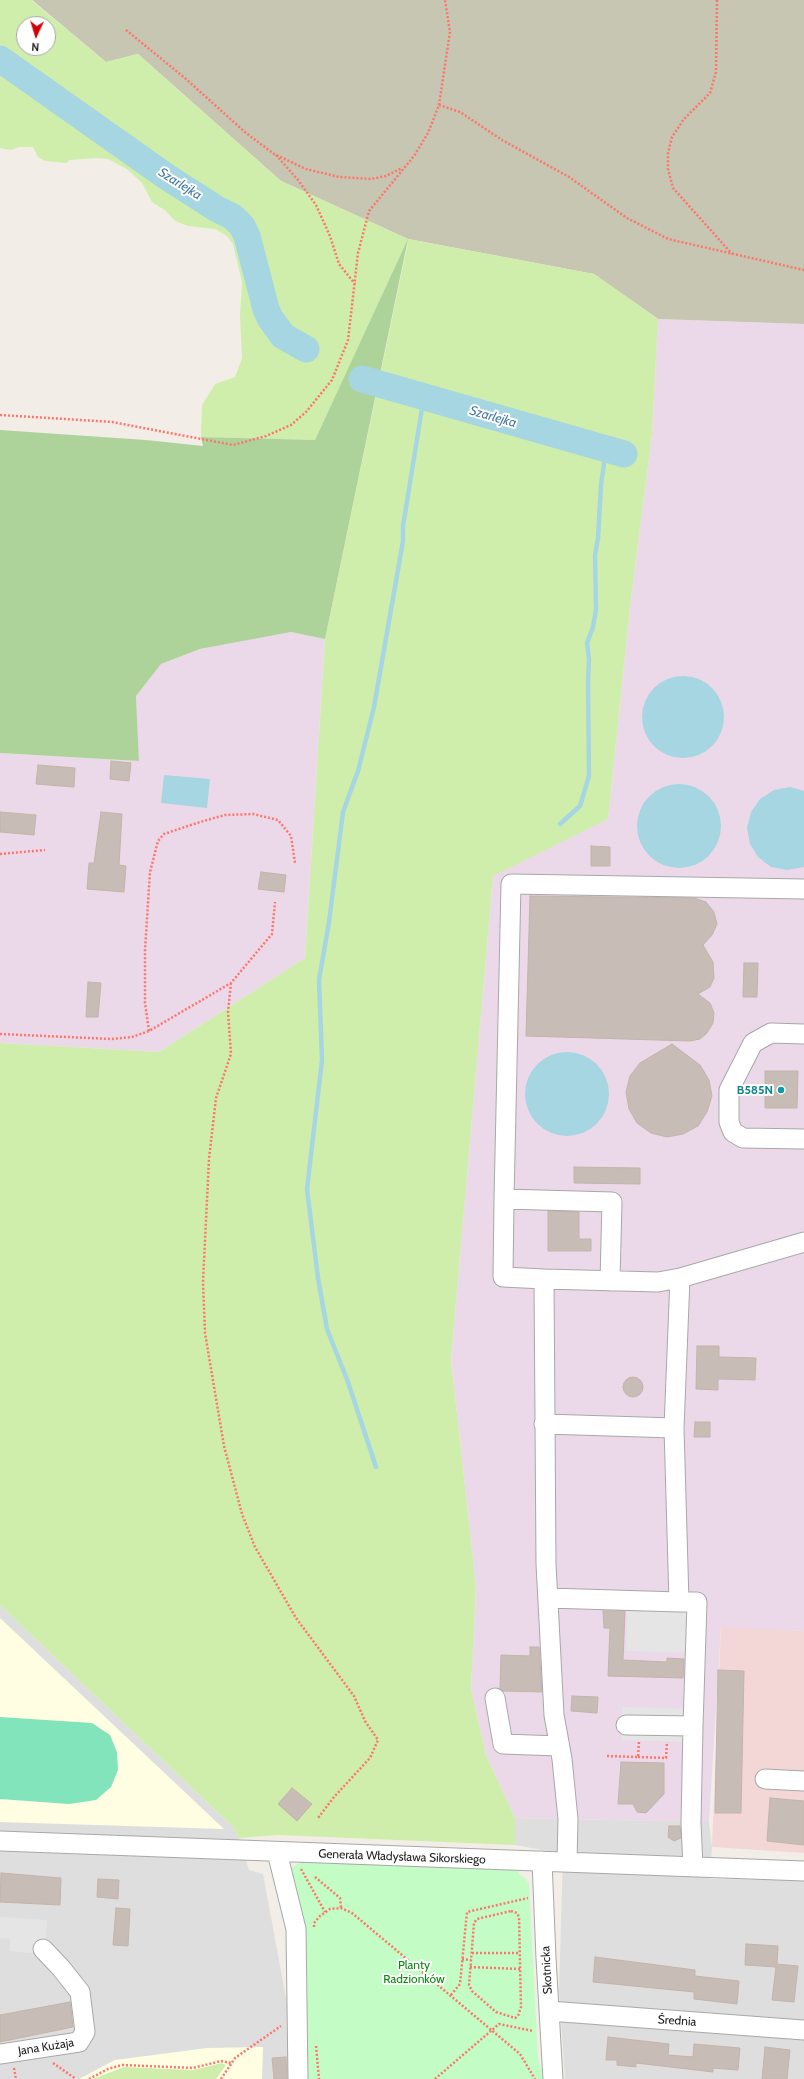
<!DOCTYPE html>
<html>
<head>
<meta charset="utf-8">
<style>
  body { margin:0 }
  #map { position:relative; width:804px; height:2079px; overflow:hidden; background:#f2eee7; font-family:Cabin,sans-serif }
  canvas { display:block }
  .north { position:absolute; left:16px; top:16px; width:40px; height:40px; box-sizing:border-box; background:#fff; border:1px solid #a6a6a6; border-radius:50%; rotate:184deg; font-size:11px; font-weight:700; line-height:16px; text-align:center; color:#212121 }
  .north::after { content:''; display:block; margin:auto; width:14px; height:18px; background:#d20009; clip-path:polygon(50% 0,100% 100%,50% 72%,0 100%) }
</style>
</head>
<body>
<div id="map">
<canvas width="804" height="2079"></canvas>
<div class="north">N</div>
</div>
<script>
const c = document.querySelector('canvas').getContext('2d');
c.lineJoin = 'round';
function fill(path, color) { c.fillStyle = color; c.fill(path, 'evenodd'); }
const poly = rows => new Path2D(rows.map(r => 'M' + r).join(''));
function strokePath(path, color, width, dash) { c.strokeStyle = color; c.lineWidth = width; c.lineCap = dash ? 'butt' : 'round'; c.setLineDash(dash || []); c.stroke(path); }
function write(font, color, halo, rows, align = 'center') {
  c.font = font + ' Cabin,sans-serif'; c.lineWidth = 4; c.setLineDash([]); c.textBaseline = 'middle'; c.strokeStyle = halo; c.fillStyle = color; for (const [text, x, y, turn = 0] of rows) {
    c.save(); c.translate(x, y); c.rotate((+turn || 0) * Math.PI / 180); c.textAlign = isNaN(turn) ? turn : align; if (halo) c.strokeText(text, 0, 0); c.fillText(text, 0, 0); c.restore();
  }
}
const residential = poly([
  [0,1605,233,1827,239,1838,249,1870,263,1874,288,2009,297,2079,0,2079],
  [515,1818,709,1822,712,1847,710,1879,804,1880,804,2079,565,2079,559,1992,563,1854,515,1845]
]);
const commercial = poly([
  [721,1626,804,1631,804,1853,712,1847]
]);
const industrial = poly([
  [658,319,804,324,804,1631,721,1627,709,1822,515,1818,486,1755,471,1689,476,1587,451,1359,493,875,608,819,630,607,652,434],
  [291,632,325,639,305,958,159,1052,0,1043,0,753,139,761,136,696,161,664,200,649]
]);
const education = poly([
  [0,1618,224,1829,0,1822],
  [263,2047,262,2079,79,2079,115,2060,207,2048]
]);
const construction = poly([
  [32,0,804,0,804,324,658,319,594,274,408,239,281,181,138,54,106,62]
]);
const grass = poly([
  [0,0,31,0,106,62,138,54,281,181,408,239,594,274,658,319,652,434,630,607,608,819,493,876,451,1359,476,1587,471,1689,486,1755,515,1818,515,1845,279,1835,239,1838,233,1827,0,1605,0,1043,159,1052,305,958,325,639,408,242,315,440,201,437,202,405,215,384,235,377,242,358,240,316,242,282,233,244,227,236,215,229,188,226,175,221,166,211,152,202,142,183,127,169,108,159,96,158,69,160,67,163,45,161,38,157,33,147,19,147,11,150,0,148],
  [24,24,48,24,48,48,24,48],
  [222,2063,226,2065,216,2079,93,2079,124,2067,193,2070]
]);
const forest = poly([
  [408,239,325,639,291,632,200,649,161,664,136,696,139,761,0,753,0,430,146,440,203,446,201,437,315,440]
]);
const park = poly([
  [303,1861,519,1869,519,1874,525,1878,529,1883,538,2058,545,2079,303,2079,287,1870]
]);
const pitch = poly([
  [0,1717,92,1723,110,1735,117,1752,118,1770,111,1787,96,1800,69,1804,0,1799]
]);
const parking = poly([
  [628,1600,697,1602,695,1653,626,1651],
  [622,1707,693,1709,693,1742,622,1740],
  [0,1917,47,1920,45,1944,38,1954,10,1951,10,1939,0,1938]
]);
const water = poly([
  '642 717a41 41 0 1 1 82 0a41 41 0 1 1-82 0Z',
  [164,775,210,779,207,808,161,803],
  '637 826a42 42 0 1 1 84 0a42 42 0 1 1-84 0Z',
  [790,787,804,791,804,867,787,870,771,867,758,857,750,844,747,828,751,812,760,799,774,790],
  '525 1094a42 42 0 1 1 84 0a42 42 0 1 1-84 0Z'
]);
const stream = poly([
  [560,824,580,806,589,776,588,682,589,659,587,643,593,627,596,609,595,555,598,538,601,485,606,450],
  [376,1467,348,1382,327,1329,318,1278,307,1189,322,1060,319,980,329,922,343,812,358,771,374,707,403,541,403,526,424,396]
]);
const river = poly([
  [0,59,167,177,217,209,233,217,242,226,247,236,266,309,270,318,283,336,306,349],
  [362,379,624,454]
]);
const building = poly([
  [111,761,131,763,129,781,110,779,111,761],
  [38,765,75,768,74,787,36,784,38,765],
  [0,812,36,815,34,835,0,832,0,812],
  [101,812,122,814,119,865,126,866,124,892,87,889,89,863,94,863,101,812],
  [591,846,610,847,610,866,591,866,591,846],
  [261,872,286,875,284,892,258,889,261,872],
  [530,896,694,898,706,902,714,912,717,924,712,935,703,945,713,962,714,978,710,987,698,994,710,1003,714,1013,713,1023,707,1033,700,1039,690,1041,526,1036,530,896],
  [744,963,758,963,757,997,743,997,744,963],
  [88,982,101,983,98,1017,86,1017,88,982],
  [672,1044,700,1065,709,1080,712,1096,707,1112,698,1126,683,1134,667,1137,651,1133,637,1123,629,1109,626,1092,630,1076,640,1063,672,1044],
  [765,1071,798,1071,797,1108,765,1108,765,1071],
  [574,1167,640,1168,640,1184,574,1183,574,1167],
  [548,1211,579,1212,579,1239,591,1239,591,1251,548,1251,548,1211],
  [697,1346,719,1346,719,1357,756,1358,755,1380,718,1379,718,1390,696,1389,697,1346],
  '623 1387a10 10 0 1 1 20 0a10 10 0 1 1-20 0Z',
  [695,1422,710,1422,710,1437,694,1437,695,1422],
  [603,1611,625,1611,623,1660,667,1662,667,1658,684,1659,683,1678,608,1676,610,1628,604,1628,603,1611],
  [530,1647,539,1647,542,1692,503,1691,500,1689,501,1655,530,1656,530,1647],
  [718,1670,744,1671,741,1813,715,1813,718,1670],
  [572,1696,598,1697,597,1713,571,1711,572,1696],
  [621,1762,664,1763,664,1794,646,1813,637,1812,633,1804,618,1804,621,1762],
  [292,1788,312,1804,297,1821,278,1804,292,1788],
  [770,1798,804,1801,804,1845,767,1841,770,1798],
  [669,1826,680,1826,681,1838,674,1841,668,1837,669,1826],
  [1,1873,61,1878,60,1905,0,1902,1,1873],
  [98,1879,119,1880,118,1899,97,1897,98,1879],
  [116,1908,130,1909,128,1946,113,1945,116,1908],
  [746,1944,778,1946,777,1964,798,1966,794,2002,772,2000,776,1967,745,1965,746,1944],
  [595,1957,695,1970,695,1976,739,1981,737,2004,694,1999,694,1992,593,1982,595,1957],
  [70,2002,73,2027,0,2042,0,2015,70,2002],
  [608,2037,669,2044,668,2055,693,2057,694,2044,740,2048,738,2070,713,2068,713,2072,636,2063,636,2067,617,2065,617,2060,606,2060,608,2037],
  [765,2047,790,2050,787,2079,762,2079,765,2047],
  [286,2057,287,2079,274,2079,272,2058,286,2057]
]);
const path = poly([
  [717,0,716,72,710,93,684,119,672,137,668,153,668,169,673,188,732,254],
  [126,30,186,79,246,133,274,154,306,169,339,177,371,179,386,176,402,168],
  [439,105,460,112,502,140,569,177,627,218,668,239,804,270],
  [276,155,298,180,316,205,330,236,339,264,355,284],
  [0,415,112,422,233,445,266,436,291,425,306,412,332,380,348,340,358,253,369,211,414,156,428,133,439,105,450,32,445,0],
  [0,854,45,850],
  [231,983,228,1012,231,1054,216,1098,209,1159,203,1282,205,1333,224,1446,242,1514,255,1547,296,1618,354,1696,365,1721,378,1740,370,1758,334,1797,318,1818],
  [149,1031,145,1003,145,950,150,872,158,841,164,834,200,822,225,815,253,814,278,820,291,836,295,863],
  [0,1034,112,1039,132,1037,149,1031,231,983,272,934,275,902],
  [607,1756,638,1757,639,1741],
  [638,1757,666,1758,667,1742],
  [301,1869,325,1912],
  [315,1877,340,1898,341,1908],
  [511,1911,517,1913,519,1917,521,2007,518,2016,515,2018,496,2012,472,1991,469,1985,474,1923,477,1919,511,1911],
  [314,1927,314,1923,320,1916,330,1909,341,1908,352,1913,520,2054,535,2079],
  [472,1953,520,1953],
  [462,1959,471,1960],
  [470,1967,520,1969],
  [451,1995,460,1984,467,1912,528,1898],
  [316,2046,319,2079],
  [53,2063,76,2079],
  [14,2068,16,2079],
  [89,2079,108,2069,122,2065,193,2068,221,2061,231,2063],
  [221,2079,235,2058,281,2026],
  [435,2079,499,2024,533,2031]
]);
const minor = poly([
  [804,1034,771,1033,753,1043,729,1090,729,1122,733,1132,743,1138,804,1139],
  [504,1199,511,884,804,889],
  [544,1279,503,1277,504,1199,612,1202,610,1281],
  [544,1424,674,1428],
  [548,1598,679,1602,674,1428,680,1278],
  [495,1698,503,1744,559,1746],
  [626,1725,693,1726,697,1602,679,1602],
  [765,1779,804,1781],
  [0,1841,804,1871],
  [277,1852,296,1929,298,2079],
  [542,1861,546,1958,553,2079],
  [567,1862,568,1819,562,1759,554,1715,546,1564,544,1279,658,1282,680,1278,804,1242],
  [693,1867,691,1823,693,1726],
  [549,2011,804,2030],
  [0,2054,79,2042,85,2032,80,1992,61,1968,43,1949]
]);
const markers = [
  [781,1090,4,"#0f9aa8"]
];
const cultureNames = [
  ["B585N",773,1090]
];
const streetNames = [
  ["Generała Władysława Sikorskiego",402,1857,2],
  ["Skotnicka",547,1970,-93],
  ["Średnia",677,2021,4],
  ["Jana Kużaja",46,2047,-9]
];
const parkNames = [
  ["Planty",414,1965],
  ["Radzionków",414,1979]
];
const waterNames = [
  ["Szarlejka",180,184,32],
  ["Szarlejka",493,417,16]
];
fill(residential, '#dfdede');
fill(commercial, '#f3d6d6');
fill(industrial, '#ebd9e9');
fill(education, '#fffee3');
fill(construction, '#c7c6b2');
fill(grass, '#cfeeac');
fill(forest, '#add39a');
fill(park, '#c4fcc6');
fill(pitch, '#82e4ba');
fill(parking, '#e5e5e5');
fill(water, '#a6d6e1');
strokePath(stream, '#a6d6e1', 4.5);
strokePath(river, '#a6d6e1', 27);
fill(building, '#c7bdb6');
strokePath(building, '#c4b4a9', 1);
strokePath(minor, '#a8a8a8', 21);
strokePath(path, '#ff746b', 2.5, [2, 2]);
strokePath(minor, '#fff', 19);
for (const [x, y, r, color] of markers) { const dot = new Path2D(); dot.arc(x, y, r, 0, 2 * Math.PI); c.fillStyle = color; c.fill(dot); strokePath(dot, '#fff', 1.5); }
write('bold 12px', '#0d838f', '#fff', cultureNames, 'right');
write('12px', '#212121', '#fff', streetNames);
write('12px', '#06880b', '#fff', parkNames);
write('italic 13px', '#4278a6', '#fff', waterNames);
</script>
</body>
</html>
